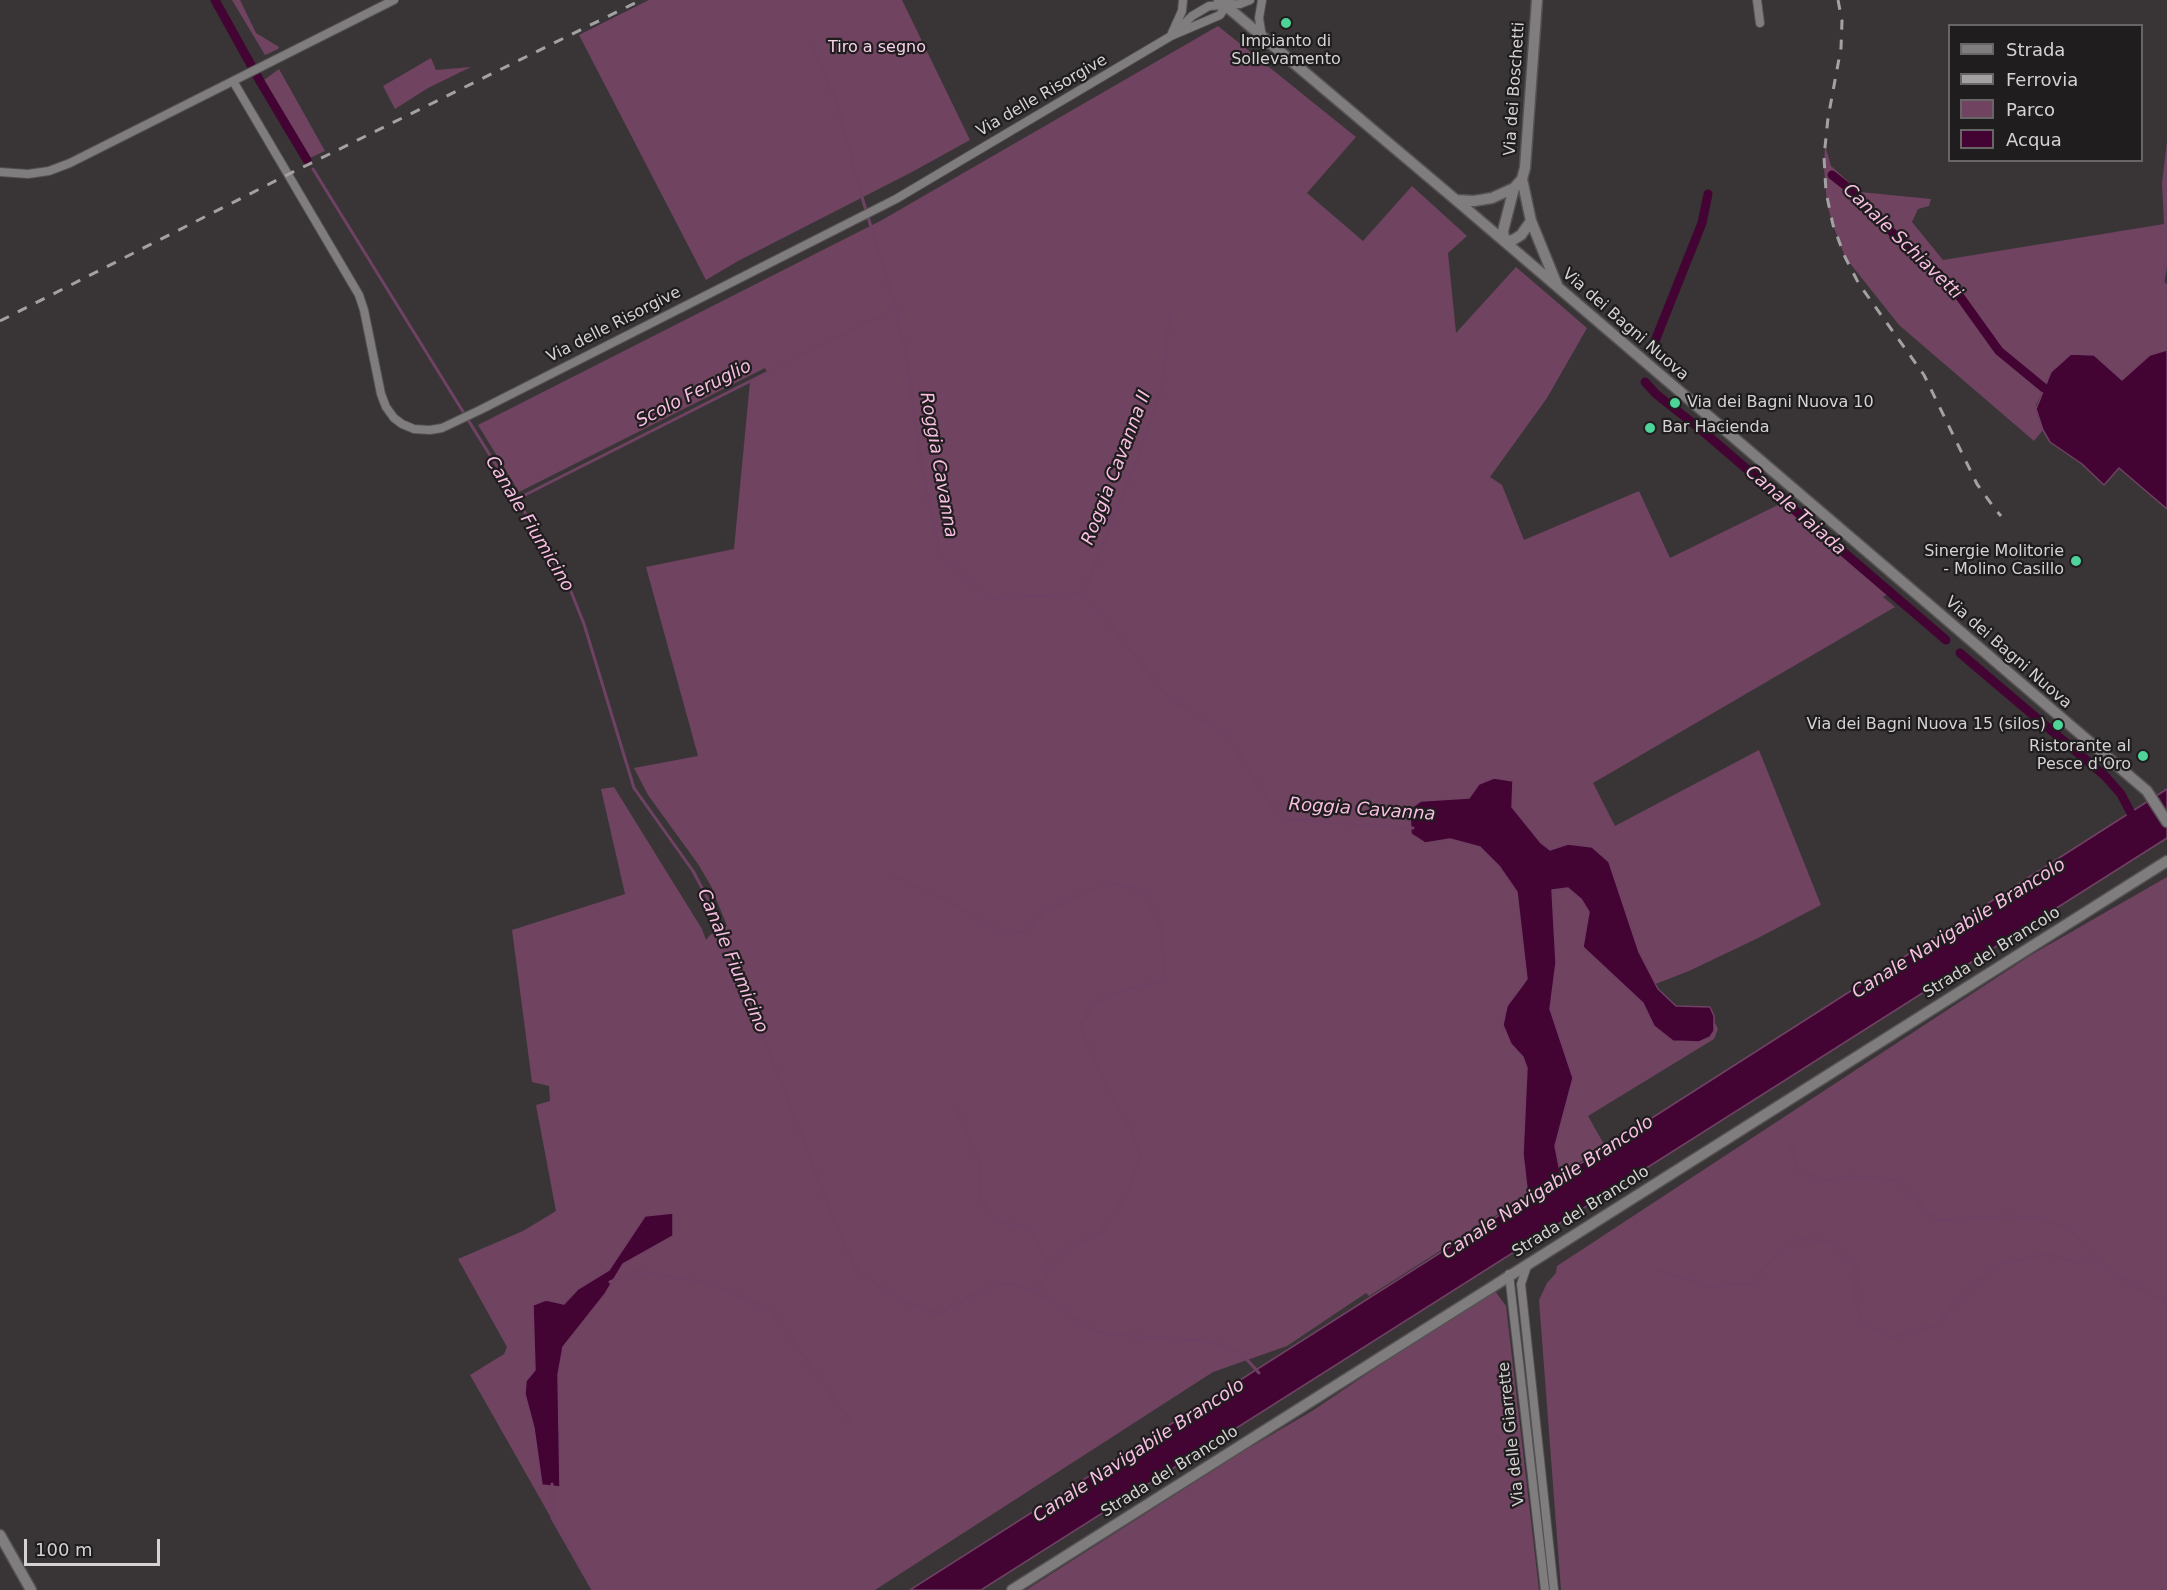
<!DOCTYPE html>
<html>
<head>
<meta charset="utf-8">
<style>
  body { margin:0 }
  #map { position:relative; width:2167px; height:1590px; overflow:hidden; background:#393537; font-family:"DejaVu Sans",sans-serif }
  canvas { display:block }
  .legend { position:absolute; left:1948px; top:24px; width:195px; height:138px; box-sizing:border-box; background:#1f1d1e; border:2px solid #686566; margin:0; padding:8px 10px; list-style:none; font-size:18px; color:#d5d2d3 }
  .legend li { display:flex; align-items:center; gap:12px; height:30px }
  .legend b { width:30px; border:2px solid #686566 }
  .scale { position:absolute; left:24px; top:1539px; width:136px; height:27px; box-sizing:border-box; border:3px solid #d5d2d3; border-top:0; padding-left:8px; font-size:18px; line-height:21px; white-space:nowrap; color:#d5d2d3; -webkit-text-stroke:4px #1f1d1e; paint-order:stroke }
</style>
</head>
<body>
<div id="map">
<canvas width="2167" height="1590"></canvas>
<ul class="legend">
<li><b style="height:8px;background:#7f7d7e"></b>Strada</li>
<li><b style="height:8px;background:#a4a1a2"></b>Ferrovia</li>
<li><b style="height:16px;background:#704360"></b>Parco</li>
<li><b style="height:16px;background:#430433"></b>Acqua</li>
</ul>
<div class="scale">100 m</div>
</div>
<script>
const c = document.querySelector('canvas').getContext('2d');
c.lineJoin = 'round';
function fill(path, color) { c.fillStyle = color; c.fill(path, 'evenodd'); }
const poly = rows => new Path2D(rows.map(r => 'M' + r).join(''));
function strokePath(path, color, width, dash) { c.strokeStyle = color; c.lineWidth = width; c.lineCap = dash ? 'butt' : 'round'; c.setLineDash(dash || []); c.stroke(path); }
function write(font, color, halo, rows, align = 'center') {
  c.font = font + ' "DejaVu Sans",sans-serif'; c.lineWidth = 4.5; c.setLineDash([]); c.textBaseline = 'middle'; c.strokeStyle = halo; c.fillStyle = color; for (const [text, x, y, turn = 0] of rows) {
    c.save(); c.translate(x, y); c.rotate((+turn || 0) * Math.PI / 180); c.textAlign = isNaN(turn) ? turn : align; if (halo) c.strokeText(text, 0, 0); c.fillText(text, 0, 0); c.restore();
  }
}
const green = poly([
  [232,0,240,0,256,33,279,47,278,49,265,55],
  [649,0,902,0,970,140,912,172,738,261,706,280,579,35],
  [1218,26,1356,137,1307,193,1363,241,1412,186,1467,236,1448,253,1456,333,1516,267,1587,328,1547,398,1490,477,1502,485,1524,540,1639,491,1670,558,1782,503,1888,594,1883,597,1895,607,1593,783,1615,826,1759,750,1821,905,1756,939,1689,971,1653,985,1662,1006,1714,1021,1718,1029,1714,1039,1588,1116,1605,1146,1369,1296,1366,1293,1287,1346,1213,1372,875,1590,592,1590,470,1375,504,1354,507,1347,458,1259,523,1231,556,1211,536,1105,550,1101,549,1086,532,1082,512,930,625,894,601,789,614,787,702,929,706,940,710,935,727,926,711,886,698,864,648,795,634,768,698,756,646,567,734,549,750,382,767,372,765,368,519,492,478,425,882,220],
  [431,58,436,70,471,67,428,88,395,109,383,86],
  [279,69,325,151,310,158,264,80],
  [2167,141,2167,258,2163,282,2167,287,2167,350,2150,355,2122,380,2094,355,2054,368,2036,405,2037,415,2043,430,2034,441,1899,325,1845,257,1833,225,1827,204,1824,168,1825,145,1831,166,1860,192,1931,199,1929,206,1918,209,1912,222,1943,260,2164,224,2162,183],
  [2167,877,2167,1590,1561,1590,1539,1300,1547,1283,1556,1273,1557,1266,2031,955],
  [1495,1291,1506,1306,1539,1590,1026,1590,1242,1452,1312,1411,1392,1357]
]);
const water = poly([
  [2167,350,2167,509,2119,468,2104,485,2082,464,2050,442,2043,430,2036,409,2051,372,2071,354,2094,355,2122,380,2150,355,2167,350],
  [1494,778,1513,781,1512,807,1541,843,1550,850,1568,844,1592,847,1609,862,1639,952,1658,989,1676,1006,1710,1007,1714,1016,1714,1031,1710,1037,1699,1042,1673,1041,1654,1026,1643,1003,1583,947,1589,912,1581,899,1568,888,1552,890,1556,963,1550,1009,1573,1078,1555,1146,1561,1176,2167,789,2167,838,981,1590,910,1590,1528,1197,1523,1154,1527,1068,1523,1057,1511,1044,1503,1025,1507,1006,1527,979,1517,892,1499,866,1480,847,1450,839,1425,843,1411,834,1410,809,1421,801,1469,798,1479,784,1494,778],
  [673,1213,673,1236,623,1264,605,1294,563,1347,558,1375,560,1487,542,1485,534,1428,525,1394,526,1381,535,1370,533,1305,546,1300,564,1304,578,1289,609,1270,645,1216,673,1213]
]);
const stream = poly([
  [812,46,837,102,858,184,896,309],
  [313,169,517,499,570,589,584,624,634,788,693,871,719,920,834,1220,848,1252,858,1271,902,1301,937,1314,982,1290,1000,1284,1012,1284,1034,1291,1062,1308,1087,1327,1107,1334,1204,1341,1224,1345,1242,1354,1259,1373],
  [2167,258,2163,282,2167,287],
  [888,312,896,309,901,336,905,343,920,458,940,555,989,598,1080,594,1110,624,1166,695,1226,735,1281,819,1413,828],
  [517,499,883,314],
  [1082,596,1139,455,1162,388,1170,311],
  [889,873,955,905,1003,933],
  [1012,933,1022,932,1046,911,1107,882,1142,890,1161,927,1165,981,1118,992,1092,1005,1080,1027,1112,1098,1132,1132,1140,1158,1128,1192,1102,1231,1067,1250,1050,1269,1036,1292],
  [955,1106,980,1164,979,1196,996,1221,1030,1227,1050,1269],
  [1791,1144,1797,1168,1822,1181,1852,1176,1893,1180,1911,1194,1927,1212,1939,1220,2007,1216,2042,1218,2068,1228,2109,1271,2167,1304],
  [1657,1270,1710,1286,1752,1284,1772,1259,1797,1239,1830,1241,1857,1268,1855,1299,1862,1323,1893,1338,1936,1325,1964,1293,1999,1264,2047,1254,2078,1262,2098,1259],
  [610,1282,637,1271,710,1283,772,1311,852,1424],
  [552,1484,552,1518,593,1590]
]);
const canal = poly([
  [215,0,261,83,307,160],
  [1832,175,1846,186,1866,209,1953,287,1999,351,2044,388],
  [1653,346,1702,223,1708,194],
  [1645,382,1656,394,1699,428,1946,640],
  [1960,653,2105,776,2121,794,2136,823]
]);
const minor = poly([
  [1757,0,1760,23],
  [1176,32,1192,16,1209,6,1240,4,1250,0],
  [1172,33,1182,11,1183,0],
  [1262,37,1259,18,1262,0],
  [233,81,359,295,364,310,381,394,386,407,394,418,402,424,414,429,430,430,442,428,480,410,896,199,1171,36,1220,15,1230,0],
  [0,172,28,174,49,171,70,163,394,0],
  [1528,1263,1521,1284,1554,1590],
  [1509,1274,1545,1590]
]);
const tertiary = poly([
  [1219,0,1456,200,2147,791,2167,822],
  [1537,0,1525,168,1522,179,1531,221,1557,285],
  [1456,200,1474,201,1492,198,1514,188],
  [1504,241,1503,231,1514,188,1522,179],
  [1504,241,1513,240,1521,235,1531,221],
  [0,1535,31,1590],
  [1012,1590,2167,861]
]);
const rail = poly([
  [1838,0,1842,21,1841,48,1828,118,1824,157,1826,192,1833,225,1845,257,1859,284,1924,375,1977,484,1995,509,2001,516],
  [0,321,287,175,641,0]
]);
const markers = [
  [1286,23,6,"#4ed399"],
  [1675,403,6,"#4ed399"],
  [1650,428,6,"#4ed399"],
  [2076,561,6,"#4ed399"],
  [2058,725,6,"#4ed399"],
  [2143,756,6,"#4ed399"]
];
const poiNames = [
  ["Impianto di",1286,42,"center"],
  ["Sollevamento",1286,60,"center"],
  ["Via dei Bagni Nuova 10",1687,403,"left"],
  ["Bar Hacienda",1662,428,"left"],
  ["Sinergie Molitorie",2064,552],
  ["- Molino Casillo",2064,570],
  ["Via dei Bagni Nuova 15 (silos)",2046,725],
  ["Ristorante al",2131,747],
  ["Pesce d'Oro",2131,765]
];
const parkNames = [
  ["Tiro a segno",877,48]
];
const streetNames = [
  ["Via dei Boschetti",1515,89,-86],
  ["Via delle Risorgive",1042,96,-30],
  ["Via delle Risorgive",614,325,-27],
  ["Via dei Bagni Nuova",1625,325,41],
  ["Via dei Bagni Nuova",2008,653,41],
  ["Strada del Brancolo",1992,953,-32],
  ["Strada del Brancolo",1581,1212,-32],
  ["Via delle Giarrette",1512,1434,-96],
  ["Strada del Brancolo",1170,1472,-32]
];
const waterNames = [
  ["Canale Schiavetti",1902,242,44],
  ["Scolo Feruglio",694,394,-27],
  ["Roggia Cavanna",938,465,80],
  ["Roggia Cavanna II",1117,468,-69],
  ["Canale Taiada",1795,511,41],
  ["Canale Fiumicino",529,524,59],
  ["Roggia Cavanna",1362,810,4],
  ["Canale Navigabile Brancolo",1959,929,-32],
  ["Canale Fiumicino",732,961,67],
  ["Canale Navigabile Brancolo",1548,1188,-33],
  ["Canale Navigabile Brancolo",1139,1451,-33]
];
fill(green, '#704360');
fill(water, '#430433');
strokePath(water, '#6f4263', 1.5);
strokePath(stream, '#6f4263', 3);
strokePath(canal, '#430433', 9);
strokePath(minor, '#555153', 10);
strokePath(tertiary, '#555153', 13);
strokePath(minor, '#7f7d7e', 8);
strokePath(tertiary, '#7f7d7e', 10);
strokePath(rail, '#a4a1a2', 3, [10, 10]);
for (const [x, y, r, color] of markers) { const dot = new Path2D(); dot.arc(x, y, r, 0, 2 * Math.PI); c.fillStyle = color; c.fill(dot); strokePath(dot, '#1f1d1e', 2); }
write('16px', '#d5d2d3', '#1f1d1e', poiNames, 'right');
write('16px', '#f9d1ea', '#1f1d1e', parkNames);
write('16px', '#d5d2d3', '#1f1d1e', streetNames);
write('italic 18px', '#f9bee3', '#1f1d1e', waterNames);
</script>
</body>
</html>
